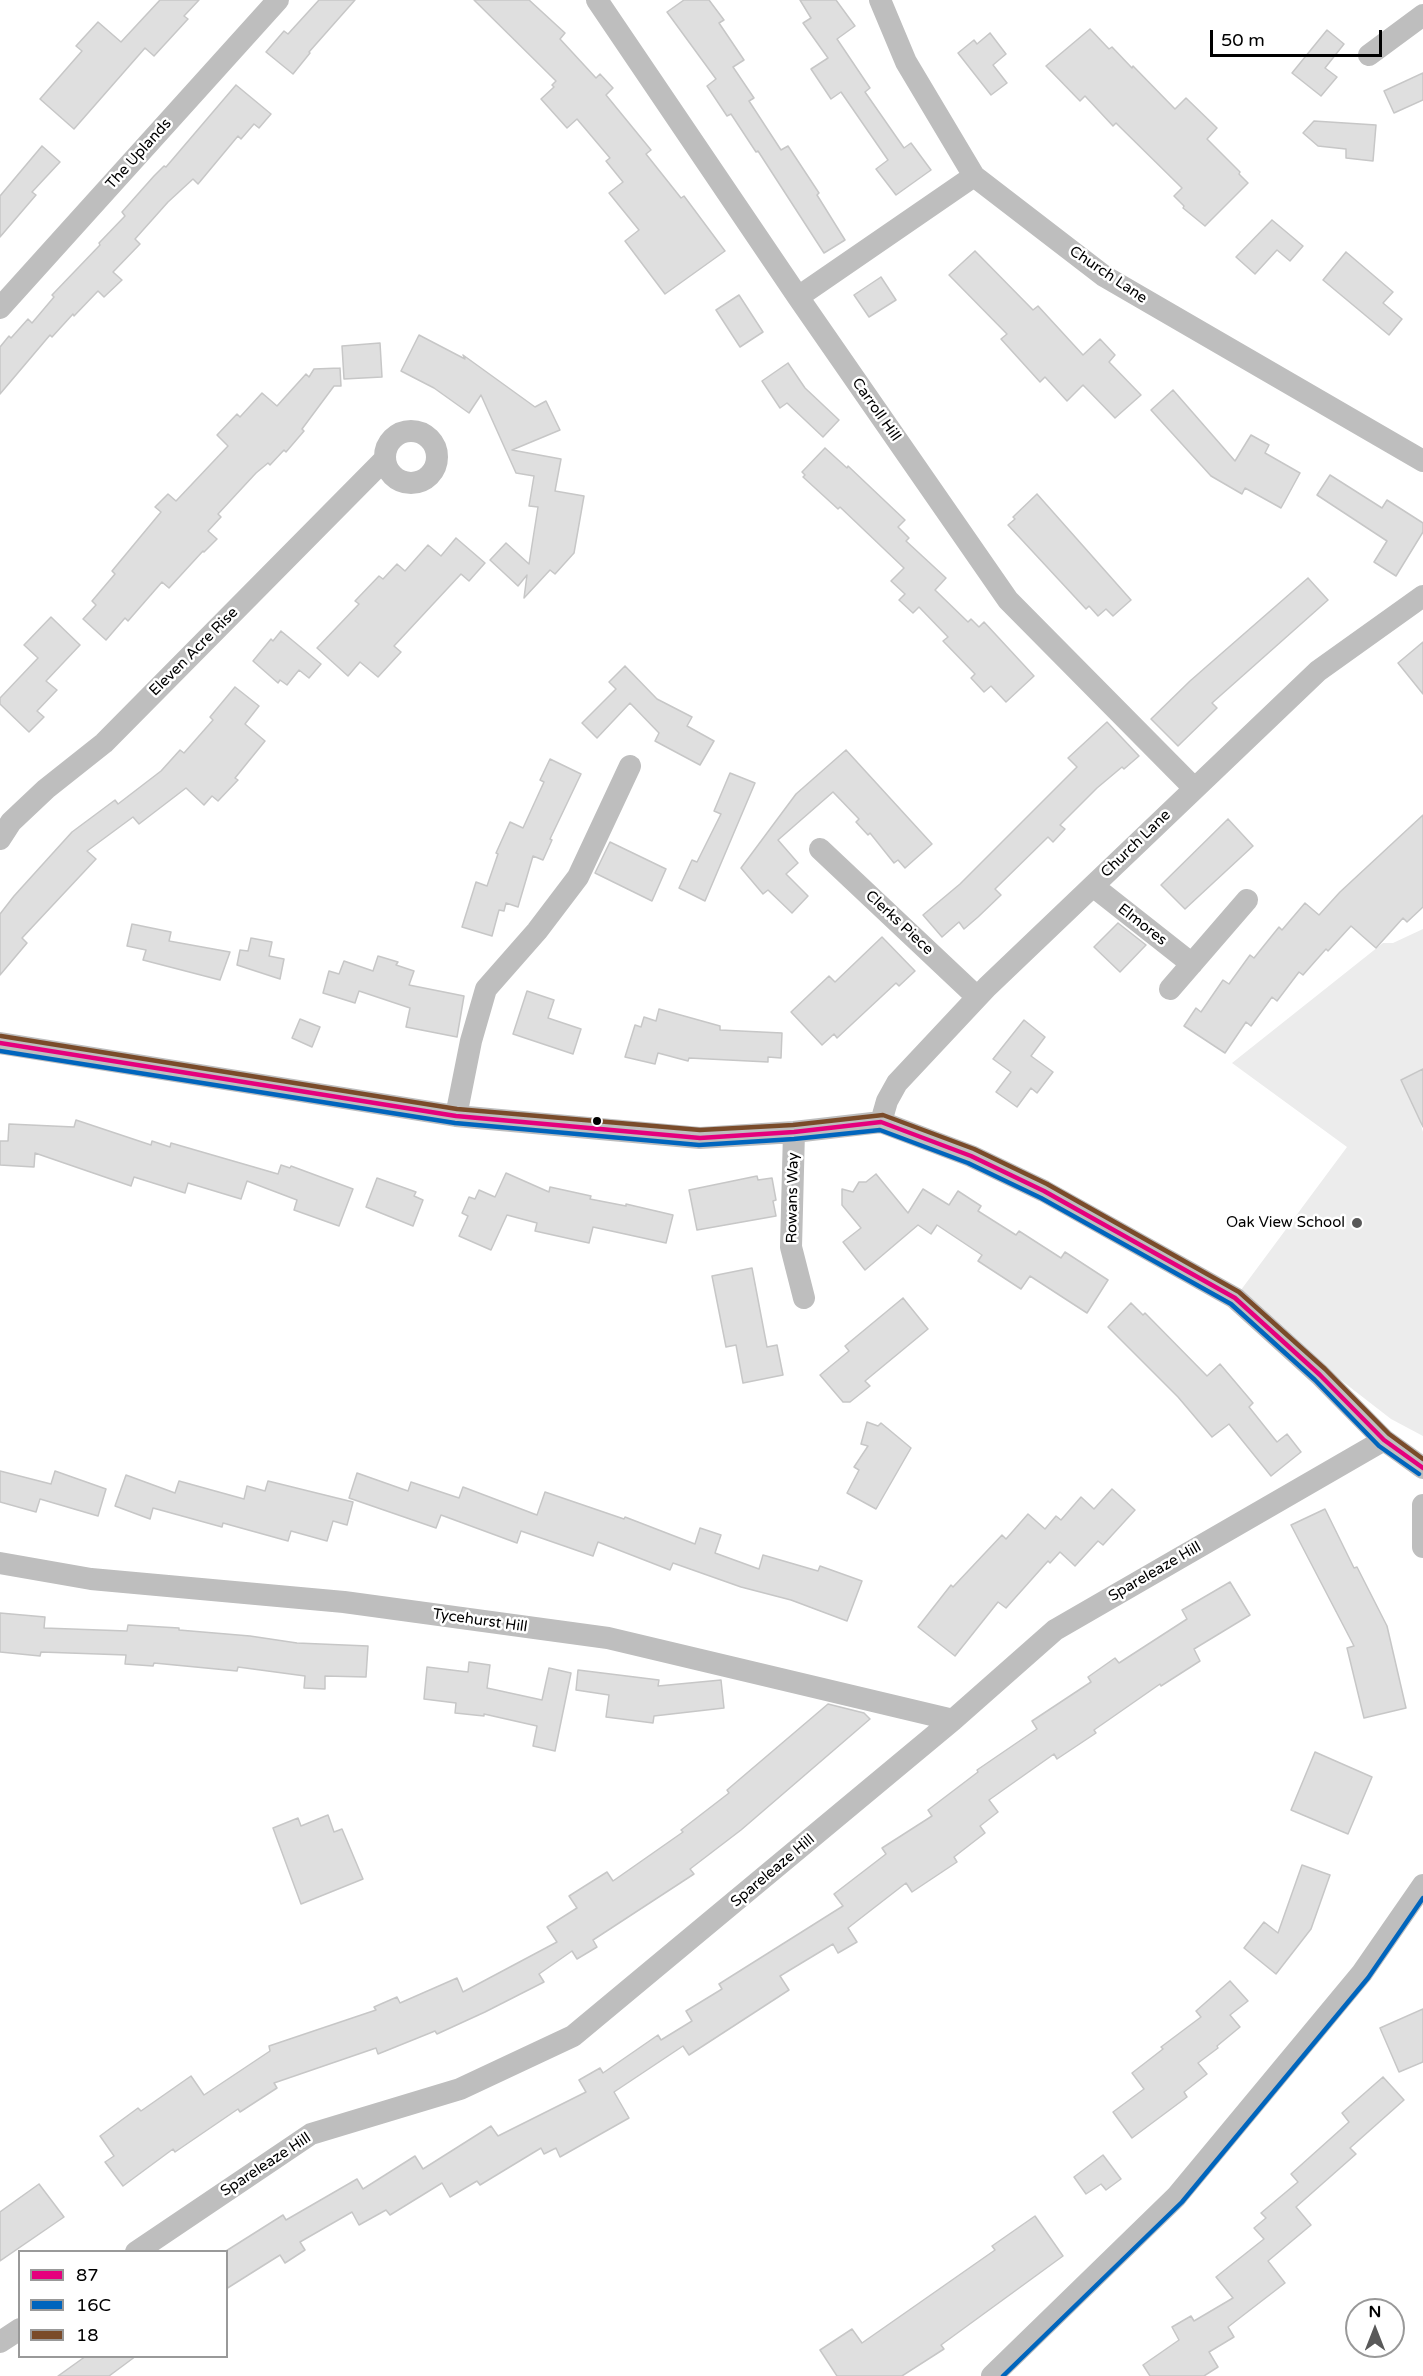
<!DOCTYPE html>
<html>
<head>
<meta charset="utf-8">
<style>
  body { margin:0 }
  #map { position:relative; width:1423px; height:2376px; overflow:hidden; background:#fff; font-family:"Varela Round",sans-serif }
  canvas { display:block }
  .legend { position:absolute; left:18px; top:2250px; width:210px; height:108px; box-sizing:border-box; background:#fff; border:2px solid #999; margin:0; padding:8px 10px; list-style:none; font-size:18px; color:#000 }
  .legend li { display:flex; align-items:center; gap:12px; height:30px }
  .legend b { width:30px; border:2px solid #999 }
  .north { position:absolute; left:1345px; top:2298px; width:60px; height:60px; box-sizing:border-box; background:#fff; border:2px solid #999; border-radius:50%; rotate:0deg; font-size:16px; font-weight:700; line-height:24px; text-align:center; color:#000 }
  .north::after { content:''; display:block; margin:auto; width:21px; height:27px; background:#595959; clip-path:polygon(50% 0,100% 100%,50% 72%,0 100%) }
  .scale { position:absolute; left:1210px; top:30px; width:172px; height:27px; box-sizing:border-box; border:3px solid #000; border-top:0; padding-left:8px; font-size:18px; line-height:21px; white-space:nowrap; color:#000; -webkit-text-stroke:4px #fff; paint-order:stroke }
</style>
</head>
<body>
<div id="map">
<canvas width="1423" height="2376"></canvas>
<ul class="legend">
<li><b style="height:8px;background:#e5007d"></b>87</li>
<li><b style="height:8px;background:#0065bd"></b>16C</li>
<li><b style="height:8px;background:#7a4b2a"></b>18</li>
</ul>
<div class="north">N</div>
<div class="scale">50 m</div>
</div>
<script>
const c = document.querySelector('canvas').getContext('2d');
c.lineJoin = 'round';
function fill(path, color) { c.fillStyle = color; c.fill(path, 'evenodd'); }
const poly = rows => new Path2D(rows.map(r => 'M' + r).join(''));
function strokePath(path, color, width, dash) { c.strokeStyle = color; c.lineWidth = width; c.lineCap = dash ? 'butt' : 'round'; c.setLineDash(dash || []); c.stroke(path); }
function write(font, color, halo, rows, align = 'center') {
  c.font = font + ' "Varela Round",sans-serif'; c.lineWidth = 5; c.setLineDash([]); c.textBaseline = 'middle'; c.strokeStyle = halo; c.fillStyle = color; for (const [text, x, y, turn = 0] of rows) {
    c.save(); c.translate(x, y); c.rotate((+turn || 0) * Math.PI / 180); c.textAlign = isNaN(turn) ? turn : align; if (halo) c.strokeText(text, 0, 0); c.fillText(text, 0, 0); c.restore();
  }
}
const green = poly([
  [1423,929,1423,1069,1401,1080,1419,1118,1423,1132,1423,1436,1391,1419,1235,1298,1347,1147,1232,1063,1383,943,1393,943]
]);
const building = poly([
  [160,0,199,0,184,16,188,19,154,56,145,48,74,129,40,99,82,51,76,46,98,22,121,42,160,0],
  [319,0,355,0,309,52,310,53,293,74,266,52,284,31,288,34,319,0],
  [474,0,529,0,565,33,560,39,596,78,600,74,613,88,606,95,651,150,646,154,681,198,684,196,725,251,665,294,625,241,639,230,609,193,623,182,606,161,610,158,577,119,567,128,541,99,554,87,552,85,556,81,474,0],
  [684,0,709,0,724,20,719,23,744,60,733,67,754,98,749,101,781,150,788,146,819,193,817,195,845,240,824,253,758,151,756,152,731,114,727,116,707,86,716,79,667,12,684,0],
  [800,0,836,0,855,26,837,39,870,88,865,92,904,148,911,143,931,170,896,195,876,169,888,160,841,92,831,99,811,69,828,58,803,23,811,18,800,0],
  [1090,29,1109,49,1112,47,1132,68,1133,66,1175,109,1186,98,1217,128,1207,139,1240,172,1239,174,1248,183,1205,226,1183,208,1184,206,1174,196,1182,188,1116,123,1113,126,1085,96,1080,101,1046,66,1090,29],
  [1327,30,1344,44,1325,68,1337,77,1321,96,1292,73,1327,30],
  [990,33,1006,54,993,65,1007,83,991,95,958,53,974,40,977,44,990,33],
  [1423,73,1423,100,1394,113,1384,91,1423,73],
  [236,85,271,114,259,128,254,124,241,139,238,136,198,184,193,179,168,202,135,239,140,244,113,272,122,280,104,297,98,291,74,316,73,314,52,337,50,335,0,394,0,347,9,336,11,338,28,319,32,323,54,297,52,295,100,245,99,243,125,216,122,212,154,176,164,166,166,167,236,85],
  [1314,121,1376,125,1373,161,1346,158,1346,149,1318,146,1303,133,1314,121],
  [42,146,60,162,32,192,36,195,0,237,0,196,42,146],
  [1272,220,1303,246,1290,261,1277,250,1255,274,1236,257,1272,220],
  [975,251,1033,310,1038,306,1083,355,1100,339,1115,355,1109,362,1141,395,1115,418,1083,385,1067,401,1045,377,1040,382,1001,339,1007,334,949,275,975,251],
  [1346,252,1393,292,1383,303,1402,319,1389,335,1323,280,1346,252],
  [881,277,896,300,869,317,854,295,881,277],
  [739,295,763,332,740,347,716,310,739,295],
  [419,335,465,359,463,355,535,407,546,401,560,430,512,450,561,459,555,491,584,496,574,553,555,574,550,570,524,598,527,575,518,586,490,560,506,543,529,564,538,507,529,506,534,476,516,473,481,395,469,413,434,388,401,371,419,335],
  [380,343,382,377,344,379,342,346,380,343],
  [788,363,805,388,839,420,823,437,787,403,780,408,762,381,788,363],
  [340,368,341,386,334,386,302,429,304,431,286,452,284,450,270,465,268,463,256,473,218,514,221,517,208,531,217,539,204,552,203,551,169,588,162,582,128,621,125,618,106,640,83,619,96,605,92,601,115,574,112,571,161,512,155,507,168,494,176,501,228,446,217,435,237,414,240,417,262,393,277,406,306,374,309,377,314,369,340,368],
  [1173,390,1235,461,1251,435,1269,445,1265,453,1300,473,1281,508,1245,488,1242,494,1211,476,1151,410,1173,390],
  [825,448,847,468,848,466,905,520,898,527,909,538,906,541,946,578,935,590,968,622,971,619,979,627,984,622,1034,676,1006,702,991,686,984,692,971,678,975,674,943,641,948,637,919,607,913,613,899,600,905,594,891,581,904,568,840,507,838,509,803,477,805,475,802,472,825,448],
  [1330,475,1382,508,1387,500,1423,523,1423,532,1396,576,1374,562,1387,541,1317,495,1330,475],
  [1037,494,1131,600,1113,616,1106,609,1098,616,1089,606,1086,609,1008,525,1015,519,1013,517,1037,494],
  [456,538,485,563,469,581,461,574,394,646,401,652,378,677,360,662,348,676,317,648,359,604,355,601,379,576,383,579,397,564,405,571,428,545,441,556,456,538],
  [1308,578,1328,600,1212,703,1217,708,1178,746,1151,719,1190,681,1308,578],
  [51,617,80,645,46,681,57,690,37,711,44,717,29,732,0,704,0,698,38,658,24,645,51,617],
  [281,631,321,664,309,678,299,670,287,685,280,680,278,683,253,661,271,639,273,641,281,631],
  [1423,642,1423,694,1398,663,1423,642],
  [625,666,657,699,692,717,687,726,714,741,700,765,655,741,659,733,630,703,597,738,582,723,616,689,609,682,625,666],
  [235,687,259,706,245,724,265,741,235,778,238,780,218,801,212,796,204,805,186,788,139,824,133,817,87,851,96,859,22,938,27,943,0,975,0,914,14,896,72,832,115,800,118,804,161,771,180,750,184,753,213,720,210,717,235,687],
  [1107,722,1139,756,1124,769,1122,767,1097,788,1060,825,1065,829,1053,842,1048,837,995,889,1001,895,978,917,964,929,959,922,942,937,923,915,960,884,1077,767,1068,758,1107,722],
  [846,750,932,844,905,868,898,860,894,863,870,833,868,835,856,822,859,819,833,792,778,840,798,863,786,874,808,896,792,913,768,890,763,894,741,868,796,794,846,750],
  [550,759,581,774,550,839,552,840,543,860,533,856,518,907,506,903,504,911,499,910,492,936,462,927,476,882,487,886,498,854,496,853,510,822,523,828,544,782,540,780,550,759],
  [730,773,755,783,705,901,679,888,692,860,697,862,721,814,714,811,730,773],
  [1423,815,1423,907,1407,922,1403,918,1376,948,1351,926,1328,951,1326,949,1303,975,1299,972,1277,1001,1272,997,1251,1026,1246,1022,1225,1053,1184,1026,1196,1008,1201,1012,1223,980,1229,984,1250,955,1254,958,1279,927,1282,930,1305,903,1319,915,1340,892,1423,815],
  [1228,819,1253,846,1185,909,1161,885,1228,819],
  [610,842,666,869,652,901,595,873,610,842],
  [1118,923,1146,945,1120,972,1094,947,1118,923],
  [132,924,171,932,169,941,230,952,220,980,143,960,146,950,127,946,132,924],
  [882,937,915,971,899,986,896,983,837,1038,834,1034,822,1045,791,1012,829,976,835,982,882,937],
  [251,938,272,942,269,956,284,959,280,979,237,965,240,950,248,951,251,938],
  [378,956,398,962,396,965,414,971,409,985,464,996,457,1037,406,1027,410,1008,359,991,355,1003,323,993,329,971,339,974,344,961,373,971,378,956],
  [527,991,554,1000,548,1018,581,1029,573,1054,513,1034,527,991],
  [659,1009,720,1026,720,1030,782,1033,781,1058,768,1057,768,1062,689,1058,688,1061,658,1053,655,1064,625,1057,635,1025,641,1027,644,1017,656,1021,659,1009],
  [300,1019,320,1027,312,1047,292,1038,300,1019],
  [1024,1020,1045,1037,1031,1056,1053,1072,1037,1093,1031,1088,1017,1107,996,1092,1011,1072,993,1059,1024,1020],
  [1423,1069,1423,1127,1401,1080,1423,1069],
  [76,1120,151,1145,152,1141,170,1147,171,1143,278,1174,281,1165,290,1168,291,1166,353,1189,339,1226,294,1210,297,1200,247,1181,241,1199,188,1183,185,1193,134,1177,131,1186,35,1153,34,1167,0,1165,0,1141,8,1141,9,1124,74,1127,76,1120],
  [506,1173,549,1192,550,1187,591,1196,590,1199,626,1206,626,1204,673,1215,666,1243,593,1227,589,1243,535,1231,537,1223,507,1215,491,1250,459,1236,468,1216,462,1213,469,1197,475,1199,479,1190,495,1197,506,1173],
  [876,1174,908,1213,923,1189,949,1205,958,1191,981,1206,978,1211,1016,1235,1019,1231,1061,1258,1065,1252,1108,1280,1087,1313,1030,1276,1021,1289,978,1261,982,1255,937,1225,931,1234,918,1225,865,1270,843,1242,861,1228,842,1205,842,1189,853,1192,859,1182,866,1182,876,1174],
  [757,1176,758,1180,772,1178,776,1200,773,1201,776,1216,697,1230,689,1190,757,1176],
  [377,1178,416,1192,414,1196,423,1200,413,1226,366,1207,377,1178],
  [752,1268,767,1347,777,1345,783,1375,743,1383,736,1345,726,1347,712,1276,752,1268],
  [903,1298,928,1329,865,1381,870,1386,850,1402,843,1402,820,1375,849,1351,845,1346,903,1298],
  [1131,1303,1143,1315,1145,1313,1207,1376,1220,1364,1253,1403,1249,1407,1277,1442,1287,1434,1301,1452,1271,1476,1229,1424,1212,1437,1178,1397,1108,1327,1131,1303],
  [867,1422,878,1426,881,1423,911,1448,876,1509,847,1493,859,1470,854,1467,868,1446,861,1444,867,1422],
  [0,1471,51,1484,55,1471,106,1489,98,1516,40,1499,36,1512,0,1502,0,1471],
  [357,1473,408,1491,411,1482,459,1498,463,1487,537,1515,545,1492,624,1519,625,1517,695,1544,700,1528,721,1535,715,1553,759,1569,763,1555,818,1571,820,1566,862,1581,847,1621,791,1600,741,1587,673,1563,670,1570,598,1542,593,1556,521,1531,517,1543,441,1515,436,1528,349,1498,357,1473],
  [126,1475,175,1493,179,1481,244,1499,247,1486,265,1491,268,1481,353,1502,347,1525,333,1521,327,1541,291,1531,288,1541,223,1523,222,1527,153,1508,150,1519,115,1506,126,1475],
  [1112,1489,1135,1510,1103,1545,1098,1541,1075,1566,1060,1552,1050,1563,1048,1561,1006,1608,998,1602,955,1656,918,1627,951,1585,953,1587,1002,1535,1006,1539,1028,1514,1045,1529,1056,1516,1061,1520,1081,1497,1094,1509,1112,1489],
  [1325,1509,1354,1568,1357,1567,1387,1626,1406,1708,1364,1718,1347,1648,1354,1646,1291,1525,1325,1509],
  [1230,1582,1250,1615,1194,1649,1200,1661,1161,1686,1160,1684,1094,1730,1096,1733,1057,1759,1054,1754,989,1800,998,1812,980,1826,985,1833,954,1857,957,1862,912,1892,906,1883,848,1928,857,1942,838,1953,833,1944,780,1976,789,1990,689,2055,683,2046,614,2092,629,2118,560,2157,556,2148,544,2154,541,2148,480,2185,477,2181,450,2197,442,2183,390,2215,386,2210,359,2225,352,2212,300,2242,305,2250,285,2263,280,2255,226,2289,226,2251,283,2215,286,2220,357,2179,363,2189,415,2156,423,2169,491,2126,498,2136,586,2092,579,2080,600,2068,603,2073,658,2035,661,2040,692,2021,686,2011,722,1989,719,1984,843,1906,834,1894,886,1854,882,1848,932,1816,928,1810,978,1772,977,1770,1037,1729,1032,1721,1091,1682,1088,1677,1115,1658,1119,1663,1187,1619,1182,1610,1230,1582],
  [0,1613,45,1617,44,1628,127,1631,128,1625,179,1628,179,1630,250,1636,297,1643,368,1646,366,1677,325,1676,325,1689,304,1688,305,1676,238,1667,237,1671,154,1663,153,1666,125,1664,126,1655,41,1652,40,1656,0,1652,0,1613],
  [469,1662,490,1665,487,1688,542,1700,549,1668,571,1673,555,1751,533,1746,537,1726,484,1714,484,1716,455,1713,456,1703,424,1699,427,1667,468,1672,469,1662],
  [578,1670,659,1680,658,1686,721,1680,724,1708,654,1716,653,1723,606,1717,609,1695,576,1690,578,1670],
  [828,1704,864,1713,870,1719,741,1830,690,1869,694,1874,593,1940,597,1947,577,1959,572,1951,539,1974,544,1982,485,2012,437,2034,435,2031,378,2054,376,2048,274,2083,277,2088,240,2112,238,2109,175,2152,173,2149,123,2186,105,2162,114,2156,100,2136,138,2108,141,2111,191,2076,204,2095,270,2051,269,2046,376,2010,374,2007,397,1997,400,2003,457,1978,463,1992,557,1942,547,1927,577,1908,569,1896,607,1872,613,1881,683,1832,681,1830,729,1793,727,1790,828,1704],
  [1315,1752,1372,1777,1348,1834,1291,1810,1315,1752],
  [328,1815,334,1832,342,1829,363,1879,301,1904,273,1828,298,1818,301,1826,328,1815],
  [1302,1865,1330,1875,1311,1929,1276,1974,1244,1948,1264,1922,1278,1933,1302,1865],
  [1230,1981,1248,2001,1230,2015,1240,2027,1217,2046,1218,2048,1198,2063,1207,2074,1184,2092,1187,2097,1132,2138,1113,2112,1144,2089,1132,2073,1163,2049,1161,2047,1201,2017,1196,2011,1230,1981],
  [1423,2009,1423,2062,1399,2072,1380,2028,1423,2009],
  [1383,2077,1404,2100,1350,2148,1356,2154,1296,2207,1311,2225,1268,2261,1285,2283,1228,2327,1234,2337,1209,2352,1218,2367,1204,2376,1150,2376,1143,2365,1179,2340,1172,2327,1191,2316,1194,2321,1233,2298,1216,2277,1264,2239,1254,2228,1266,2218,1261,2213,1298,2182,1291,2174,1349,2122,1342,2113,1383,2077],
  [1103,2155,1121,2179,1106,2190,1101,2184,1086,2194,1074,2177,1103,2155],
  [39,2184,64,2217,0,2261,0,2212,39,2184],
  [1035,2216,1063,2256,941,2345,944,2349,902,2376,837,2376,820,2350,852,2329,862,2343,995,2250,992,2246,1035,2216],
  [86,2356,136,2356,109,2376,58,2376,86,2356]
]);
const minor = poly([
  [597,0,798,297,1008,600,1194,788],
  [880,0,906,62,974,176,1104,276,1423,461],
  [1369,55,1423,15],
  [798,297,974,176],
  [0,308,278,0],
  '385 457a26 26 0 1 1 52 0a26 26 0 1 1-52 0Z',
  [0,839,11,822,46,789,104,743,384,460],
  [820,849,977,997],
  [1093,886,1192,964],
  [1170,989,1247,900],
  [0,1043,456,1116,700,1138,794,1132,881,1122,971,1156,1044,1191,1235,1298,1320,1375,1384,1440,1423,1468],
  [456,1116,471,1041,486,989,537,931,578,877,630,766],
  [881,1122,887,1101,897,1083,987,987,1318,671,1423,596],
  [794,1132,791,1247,804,1298],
  [1423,1505,1423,1547],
  [0,1563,91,1579,344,1602,608,1638,953,1720],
  [136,2252,311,2134,460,2089,573,2036,953,1720,1055,1630,1384,1440],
  [0,2342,20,2329],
  [992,2376,1176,2197,1362,1973,1423,1885]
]);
const bus1 = poly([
  [0,1043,456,1116,700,1138,794,1132,881,1122,971,1156,1044,1191,1235,1298,1320,1375,1384,1440,1423,1468]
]);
const bus2 = poly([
  [0,1051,455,1123,699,1145,794,1139,880,1130,968,1163,1041,1198,1231,1304,1315,1380,1379,1446,1419,1474],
  [1003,2376,1182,2202,1368,1978,1423,1898]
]);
const bus3 = poly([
  [1,1036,457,1109,700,1130,793,1125,883,1115,974,1149,1047,1184,1239,1292,1325,1369,1389,1434,1423,1459]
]);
const markers = [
  [597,1121,5,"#000"],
  [1357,1223,6,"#595959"]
];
const streetNames = [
  ["The Uplands",139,154,-48],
  ["Church Lane",1108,275,34],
  ["Carroll Hill",876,410,55],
  ["Eleven Acre Rise",194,652,-45],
  ["Church Lane",1136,844,-44],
  ["Clerks Piece",899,923,43],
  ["Elmores",1142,925,38],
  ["Rowans Way",793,1198,-89],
  ["Spareleaze Hill",1155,1572,-30],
  ["Tycehurst Hill",480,1621,8],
  ["Spareleaze Hill",773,1871,-40],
  ["Spareleaze Hill",266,2165,-33]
];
const poiNames = [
  ["Oak View School",1345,1223]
];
fill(green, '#ececec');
fill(building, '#dfdfdf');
strokePath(building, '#c7c7c7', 1.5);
strokePath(minor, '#bebebe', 22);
strokePath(bus1, '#e5007d', 4.5);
strokePath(bus2, '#0065bd', 4.5);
strokePath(bus3, '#7a4b2a', 4.5);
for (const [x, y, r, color] of markers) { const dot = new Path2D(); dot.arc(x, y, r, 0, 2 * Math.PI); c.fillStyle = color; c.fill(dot); strokePath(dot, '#fff', 2); }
write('15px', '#000', '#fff', streetNames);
write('15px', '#000', '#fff', poiNames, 'right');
</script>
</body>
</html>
